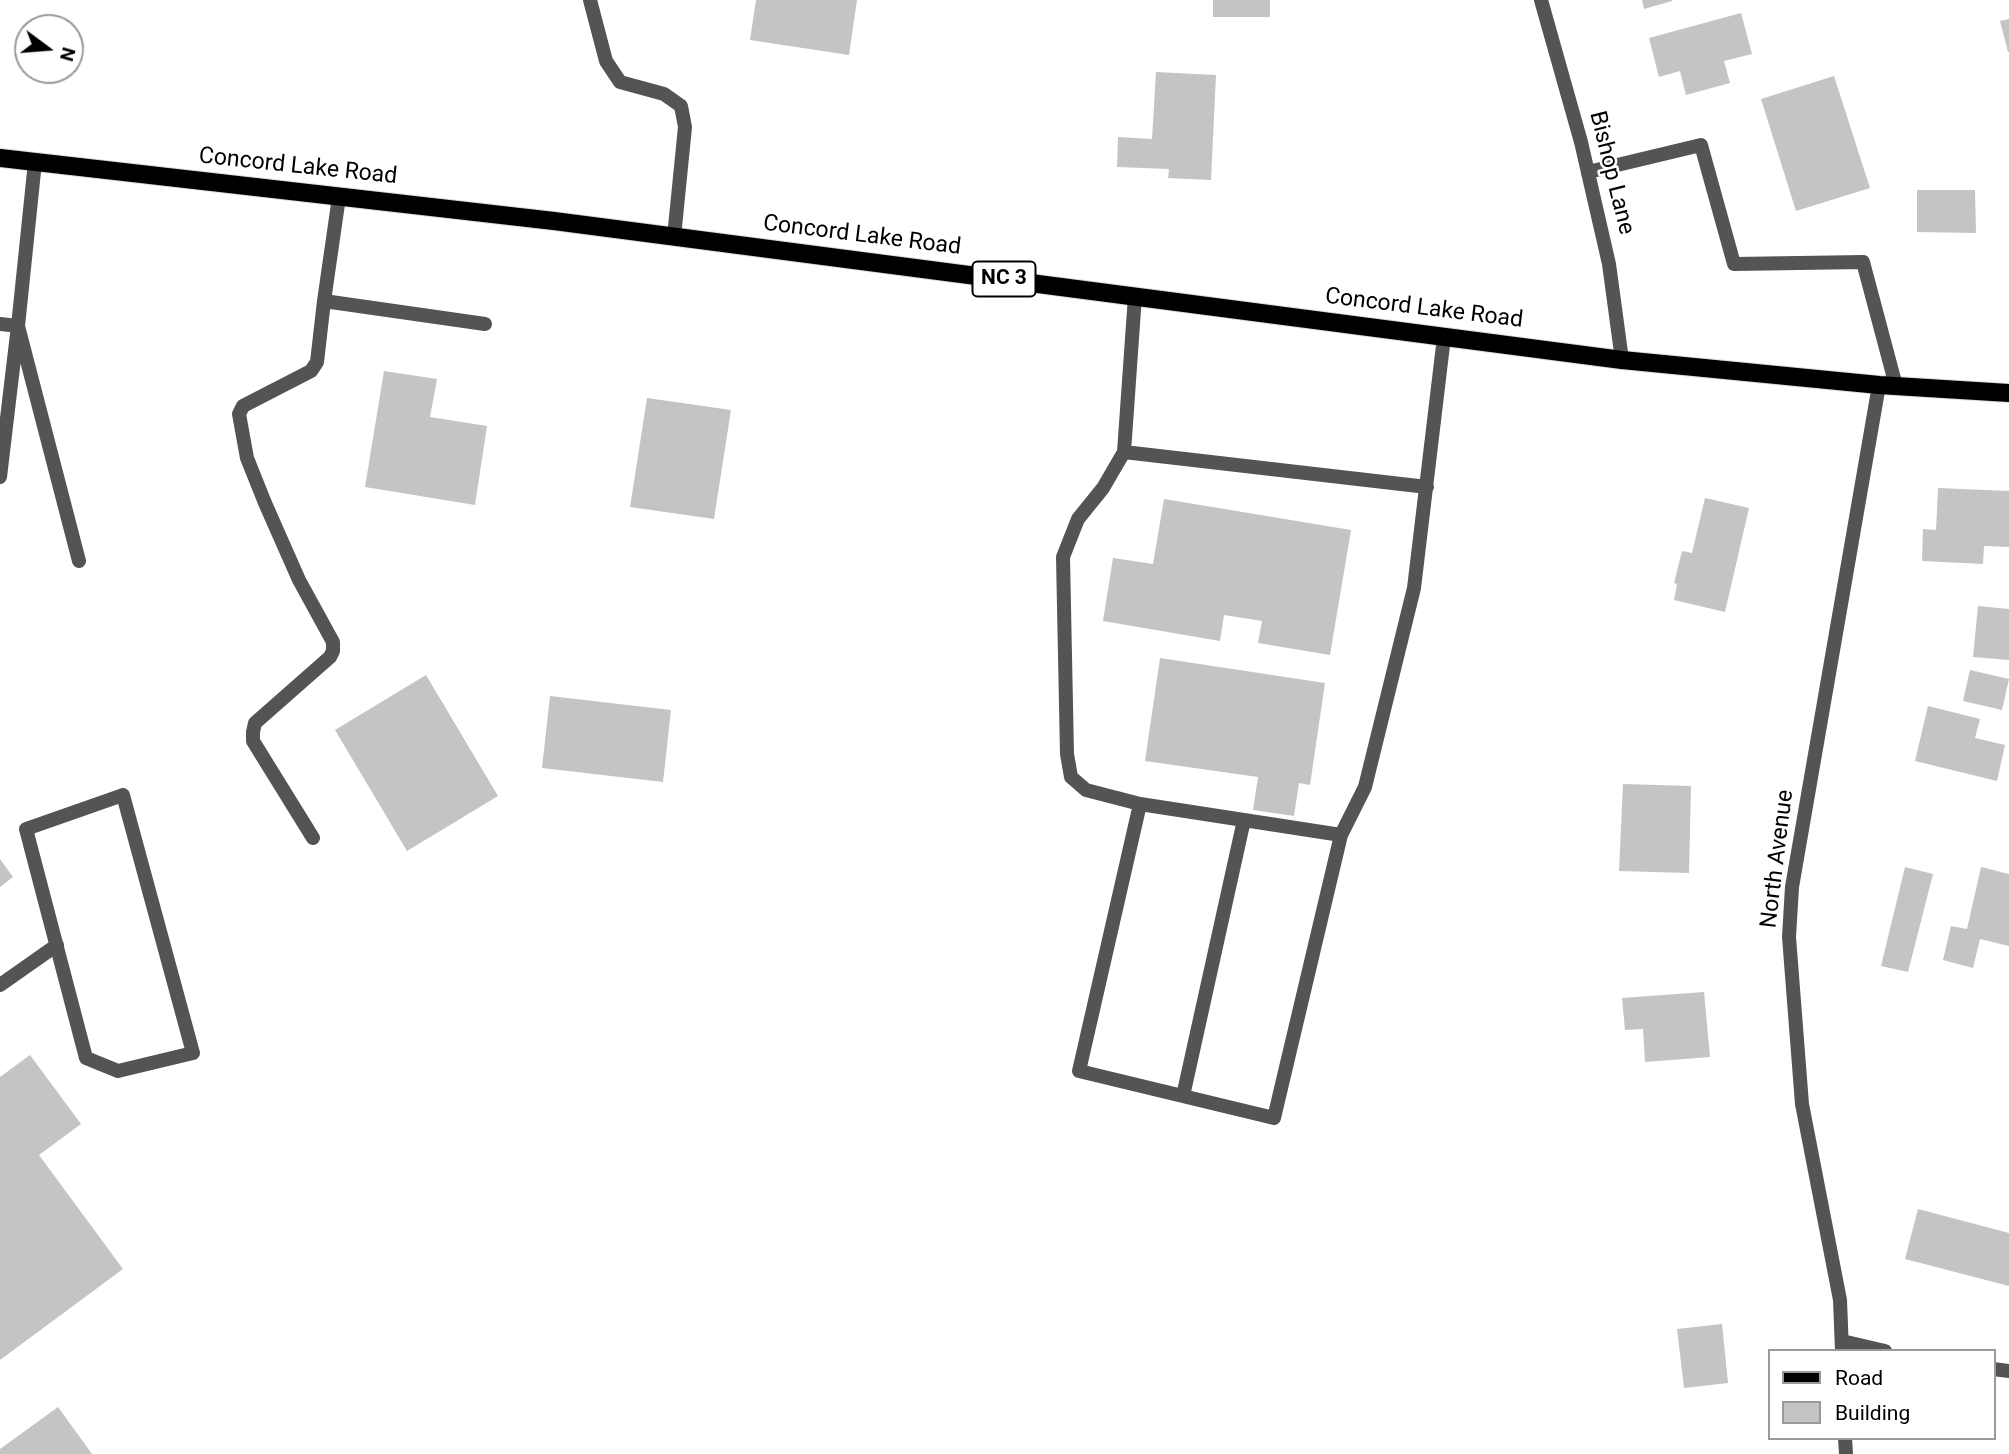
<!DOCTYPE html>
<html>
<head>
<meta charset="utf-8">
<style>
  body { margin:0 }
  #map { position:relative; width:2009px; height:1454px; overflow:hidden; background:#fff; font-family:Roboto,sans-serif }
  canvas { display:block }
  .legend { position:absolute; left:1768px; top:1349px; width:228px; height:91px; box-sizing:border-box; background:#fff; border:2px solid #999; margin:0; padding:9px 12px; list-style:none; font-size:21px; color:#000 }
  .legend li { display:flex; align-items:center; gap:14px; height:35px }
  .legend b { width:35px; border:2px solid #999 }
  .north { position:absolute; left:14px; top:14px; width:70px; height:70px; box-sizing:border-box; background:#fff; border:2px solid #999; border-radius:50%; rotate:106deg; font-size:19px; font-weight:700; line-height:28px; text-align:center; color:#000 }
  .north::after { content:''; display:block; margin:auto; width:24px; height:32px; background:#000; clip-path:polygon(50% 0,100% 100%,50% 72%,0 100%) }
</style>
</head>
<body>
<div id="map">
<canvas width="2009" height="1454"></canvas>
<ul class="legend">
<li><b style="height:9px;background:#000"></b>Road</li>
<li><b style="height:19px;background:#c4c4c4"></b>Building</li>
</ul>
<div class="north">N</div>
</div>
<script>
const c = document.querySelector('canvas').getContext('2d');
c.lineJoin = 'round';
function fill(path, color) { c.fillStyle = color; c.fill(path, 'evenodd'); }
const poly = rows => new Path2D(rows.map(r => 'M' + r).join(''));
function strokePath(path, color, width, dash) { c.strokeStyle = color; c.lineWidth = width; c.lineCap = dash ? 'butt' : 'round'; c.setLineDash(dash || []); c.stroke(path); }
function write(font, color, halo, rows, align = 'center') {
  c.font = font + ' Roboto,sans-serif'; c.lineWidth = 5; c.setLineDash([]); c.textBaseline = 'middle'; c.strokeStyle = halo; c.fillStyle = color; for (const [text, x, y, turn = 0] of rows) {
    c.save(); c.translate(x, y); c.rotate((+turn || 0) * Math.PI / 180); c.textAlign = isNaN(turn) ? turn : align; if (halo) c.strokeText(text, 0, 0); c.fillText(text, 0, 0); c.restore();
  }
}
const building = poly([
  [756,0,857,0,849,55,750,40],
  [1213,0,1270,0,1270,17,1213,17],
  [1642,0,1672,0,1672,1,1644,9],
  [1741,13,1752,54,1724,61,1730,83,1686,95,1680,71,1659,77,1649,38],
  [2009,19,2009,52,2008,52,2000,21],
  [1156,72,1216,75,1211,180,1168,178,1169,169,1117,167,1118,137,1152,139],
  [1834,76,1870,188,1796,211,1761,99],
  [1917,190,1975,190,1976,233,1917,232],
  [384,371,437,379,430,417,487,426,475,505,365,487],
  [647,398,731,410,714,519,630,507],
  [1938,488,2009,491,2009,547,1984,546,1983,564,1922,561,1923,529,1936,530],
  [1705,498,1749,508,1725,612,1674,600,1677,584,1674,583,1682,551,1692,553],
  [1164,499,1351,530,1330,655,1258,643,1262,621,1224,615,1220,641,1103,621,1113,558,1153,564],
  [1978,606,2009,609,2009,660,1973,657],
  [1160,658,1325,683,1310,785,1299,783,1294,816,1253,810,1258,777,1145,761],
  [1970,670,2009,679,2002,710,1963,701],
  [426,675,498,796,407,851,335,730],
  [550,696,671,710,663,782,542,768],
  [1928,706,1980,719,1975,738,2005,745,1997,781,1915,761],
  [1623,784,1691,786,1689,873,1619,871],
  [0,859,13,877,0,887],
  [1905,867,1933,874,1908,972,1881,966],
  [1981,867,2009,874,2009,946,1980,939,1973,968,1943,960,1951,926,1967,929],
  [1704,992,1710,1057,1645,1062,1643,1029,1625,1030,1622,998],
  [30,1055,81,1124,39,1155,123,1269,0,1360,0,1077],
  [1918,1209,2009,1233,2009,1286,1905,1259],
  [1722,1324,1728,1383,1684,1388,1677,1329],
  [58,1407,92,1454,0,1454,0,1449]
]);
const lane = poly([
  [590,0,606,61,620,82,664,94,681,106,685,127,674,237],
  [1588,172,1701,145,1734,264,1863,262,1896,386],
  [339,197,324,301,485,324],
  [1135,296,1124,452,1103,488,1078,519,1063,557,1067,754,1071,777,1086,790,1140,804,1341,835],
  [0,324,18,326,35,162],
  [18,326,79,561],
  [1124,452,1427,487],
  [0,477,17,334],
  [123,795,193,1053,118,1071,86,1058,26,829,123,795],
  [1140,804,1079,1071,1274,1118,1341,835,1365,787,1414,588,1444,337],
  [313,838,253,741,253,732,255,723,330,657,333,651,333,642,299,580,265,503,247,458,239,414,243,406,311,371,317,362,324,301],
  [0,985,57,945],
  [1183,1096,1244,820]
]);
const street = poly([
  [1541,0,1581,142,1609,264,1622,360],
  [1842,1341,1885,1351],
  [1842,1351,1840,1300,1802,1104,1789,937,1792,887,1879,385],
  [1993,1369,2009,1371],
  [1845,1438,1846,1454]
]);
const primary = poly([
  [0,158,554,221,1622,360,1879,385,2009,393]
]);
const shields = [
  [1004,279,63]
];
const shieldNames = [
  ["NC 3",1004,279]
];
const streetNames = [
  ["Concord Lake Road",298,167,6],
  ["Bishop Lane",1611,173,76],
  ["Concord Lake Road",862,236,7],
  ["Concord Lake Road",1424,309,7],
  ["North Avenue",1778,859,-83]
];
fill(building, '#c4c4c4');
strokePath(primary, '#dbdbdb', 20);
strokePath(lane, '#545454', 14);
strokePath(street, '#545454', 14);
strokePath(primary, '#000', 18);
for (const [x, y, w] of shields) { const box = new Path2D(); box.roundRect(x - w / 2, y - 17.5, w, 35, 5); c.fillStyle = '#fff'; c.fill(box); strokePath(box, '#000', 2); }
write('bold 21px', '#000', null, shieldNames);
write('23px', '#000', '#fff', streetNames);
</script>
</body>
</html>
